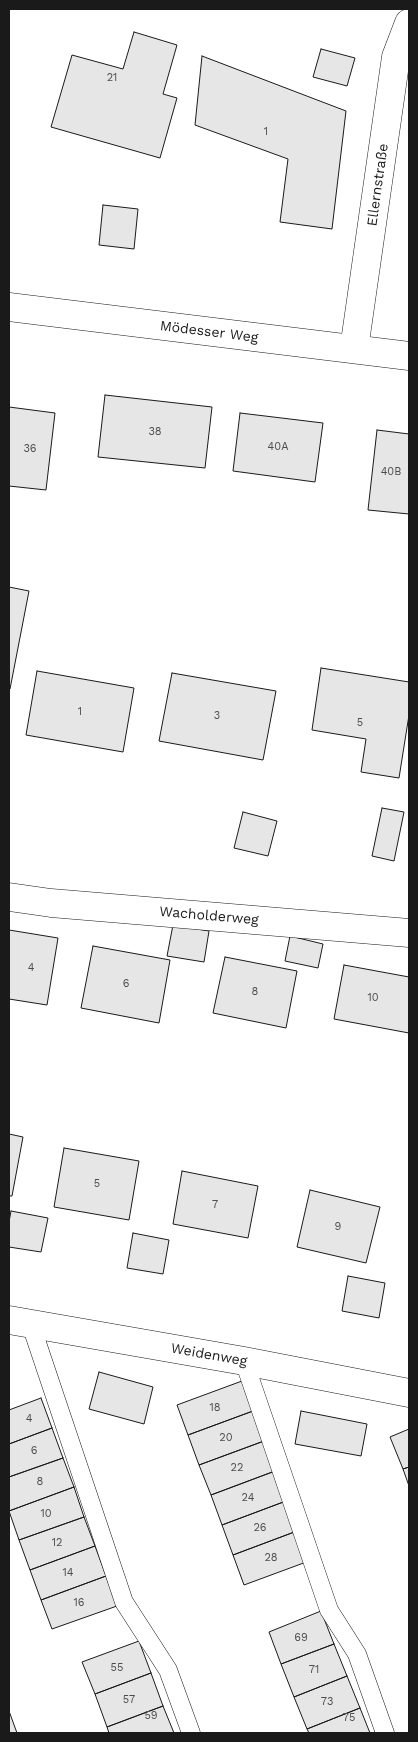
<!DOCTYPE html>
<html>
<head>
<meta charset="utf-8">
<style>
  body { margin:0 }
  #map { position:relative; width:418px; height:1742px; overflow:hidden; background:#fff; font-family:"Work Sans",sans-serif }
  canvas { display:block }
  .frame { position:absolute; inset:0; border:10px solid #1a1a1a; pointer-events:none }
</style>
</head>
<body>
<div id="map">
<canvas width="418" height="1742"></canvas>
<div class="frame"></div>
</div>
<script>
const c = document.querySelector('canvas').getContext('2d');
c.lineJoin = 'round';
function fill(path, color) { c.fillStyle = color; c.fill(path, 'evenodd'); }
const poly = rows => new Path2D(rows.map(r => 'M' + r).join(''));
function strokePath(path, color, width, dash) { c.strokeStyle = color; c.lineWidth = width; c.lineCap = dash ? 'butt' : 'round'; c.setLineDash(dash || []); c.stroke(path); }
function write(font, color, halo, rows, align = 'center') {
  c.font = font + ' "Work Sans",sans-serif'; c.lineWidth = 4; c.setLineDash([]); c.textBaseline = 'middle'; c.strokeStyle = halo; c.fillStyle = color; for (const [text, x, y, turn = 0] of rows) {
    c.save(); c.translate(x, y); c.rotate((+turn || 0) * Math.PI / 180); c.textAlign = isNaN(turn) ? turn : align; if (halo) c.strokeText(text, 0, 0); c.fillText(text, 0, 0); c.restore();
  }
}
const building = poly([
  [134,32,177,45,163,94,177,98,160,158,51,127,72,55,123,69,134,32],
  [321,49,355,58,347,86,313,77,321,49],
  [202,56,346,111,332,229,280,222,288,159,195,125,202,56],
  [103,205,138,209,134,249,99,245,103,205],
  [105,395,212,407,205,468,98,457,105,395],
  [9,407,55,413,46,490,9,486,9,407],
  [240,413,323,423,315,482,233,471,240,413],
  [377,430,409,434,409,514,368,510,377,430],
  [9,587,29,591,10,689,9,688,9,587],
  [321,668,409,682,409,715,399,778,361,772,366,739,312,730,321,668],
  [37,671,134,688,123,752,26,735,37,671],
  [172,673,276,691,263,760,159,741,172,673],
  [382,808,404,812,394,861,372,856,382,808],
  [243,812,277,821,268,856,234,848,243,812],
  [173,925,209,931,204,962,167,956,173,925],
  [9,930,58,938,47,1005,9,999,9,930],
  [290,936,323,944,318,968,285,961,290,936],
  [93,946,170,960,159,1023,81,1008,93,946],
  [225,957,297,971,286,1028,213,1013,225,957],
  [344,965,409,977,409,1033,334,1019,344,965],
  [9,1134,23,1137,12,1196,9,1196,9,1134],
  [64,1148,139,1161,129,1220,54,1207,64,1148],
  [182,1171,258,1186,248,1238,173,1224,182,1171],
  [310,1190,380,1207,366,1263,297,1247,310,1190],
  [11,1211,48,1218,41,1252,9,1247,9,1222,11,1211],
  [133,1233,169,1240,163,1274,127,1268,133,1233],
  [348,1276,385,1283,379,1318,342,1311,348,1276],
  [99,1372,153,1387,144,1424,89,1409,99,1372],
  [242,1381,253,1411,188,1435,177,1405,242,1381],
  [41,1398,52,1428,9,1444,9,1410,41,1398],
  [253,1411,264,1441,199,1465,188,1435,253,1411],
  [301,1411,367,1424,361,1456,295,1444,301,1411],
  [52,1428,63,1458,9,1477,9,1444,52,1428],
  [409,1429,409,1467,403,1469,390,1437,409,1429],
  [264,1441,275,1471,211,1495,199,1465,264,1441],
  [63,1458,74,1487,9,1511,9,1477,63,1458],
  [409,1467,409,1486,403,1469,409,1467],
  [275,1471,286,1501,222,1525,211,1495,275,1471],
  [74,1487,84,1517,19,1540,9,1511,74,1487],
  [286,1501,297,1531,233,1555,222,1525,286,1501],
  [84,1517,95,1546,30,1570,19,1540,84,1517],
  [297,1531,309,1561,244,1585,233,1555,297,1531],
  [95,1546,106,1576,41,1600,30,1570,95,1546],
  [106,1576,117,1606,52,1629,41,1600,106,1576],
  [321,1611,334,1644,281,1664,269,1632,321,1611],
  [139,1641,151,1673,95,1694,82,1662,139,1641],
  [334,1644,347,1676,294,1697,281,1664,334,1644],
  [151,1673,163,1706,107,1727,95,1694,151,1673],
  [347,1676,360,1708,307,1729,294,1697,347,1676],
  [163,1706,174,1733,109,1733,107,1727,163,1706],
  [360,1708,370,1733,309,1733,307,1729,360,1708],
  [9,1711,17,1733,9,1733,9,1711]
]);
const service = poly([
  [31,1325,124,1602,168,1670,191,1733],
  [244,1361,329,1610,357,1654,385,1733]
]);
const minor = poly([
  [9,307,409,356],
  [354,349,396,57,409,23],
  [9,897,51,903,409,933],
  [9,1320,244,1361,409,1393]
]);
const numberNames = [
  ["21",112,78],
  ["1",266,132],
  ["38",155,432],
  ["40A",278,447],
  ["36",30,449],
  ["40B",391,472],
  ["1",80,712],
  ["3",217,716],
  ["5",360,723],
  ["4",31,968],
  ["6",126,984],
  ["8",255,992],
  ["10",373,998],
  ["5",97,1184],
  ["7",215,1205],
  ["9",338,1227],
  ["18",215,1408],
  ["4",29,1419],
  ["20",226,1438],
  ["6",34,1451],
  ["22",237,1468],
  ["8",40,1482],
  ["24",248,1498],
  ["10",46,1514],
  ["26",260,1528],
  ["12",57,1543],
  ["28",271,1558],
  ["14",68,1573],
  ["16",79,1603],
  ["69",301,1638],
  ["55",117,1668],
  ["71",314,1670],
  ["57",129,1700],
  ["73",327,1702],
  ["59",151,1716],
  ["75",349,1718]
];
const streetNames = [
  ["Ellernstraße",378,185,-82],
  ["Mödesser Weg",209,332,7],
  ["Wacholderweg",209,916,5],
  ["Weidenweg",209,1355,10]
];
fill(building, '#e6e6e6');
strokePath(building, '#1a1a1a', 1);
strokePath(service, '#1a1a1a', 19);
strokePath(minor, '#1a1a1a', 29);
strokePath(service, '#fff', 18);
strokePath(minor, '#fff', 28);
write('11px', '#4d4d4d', null, numberNames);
write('14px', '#1a1a1a', '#fff', streetNames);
</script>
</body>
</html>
